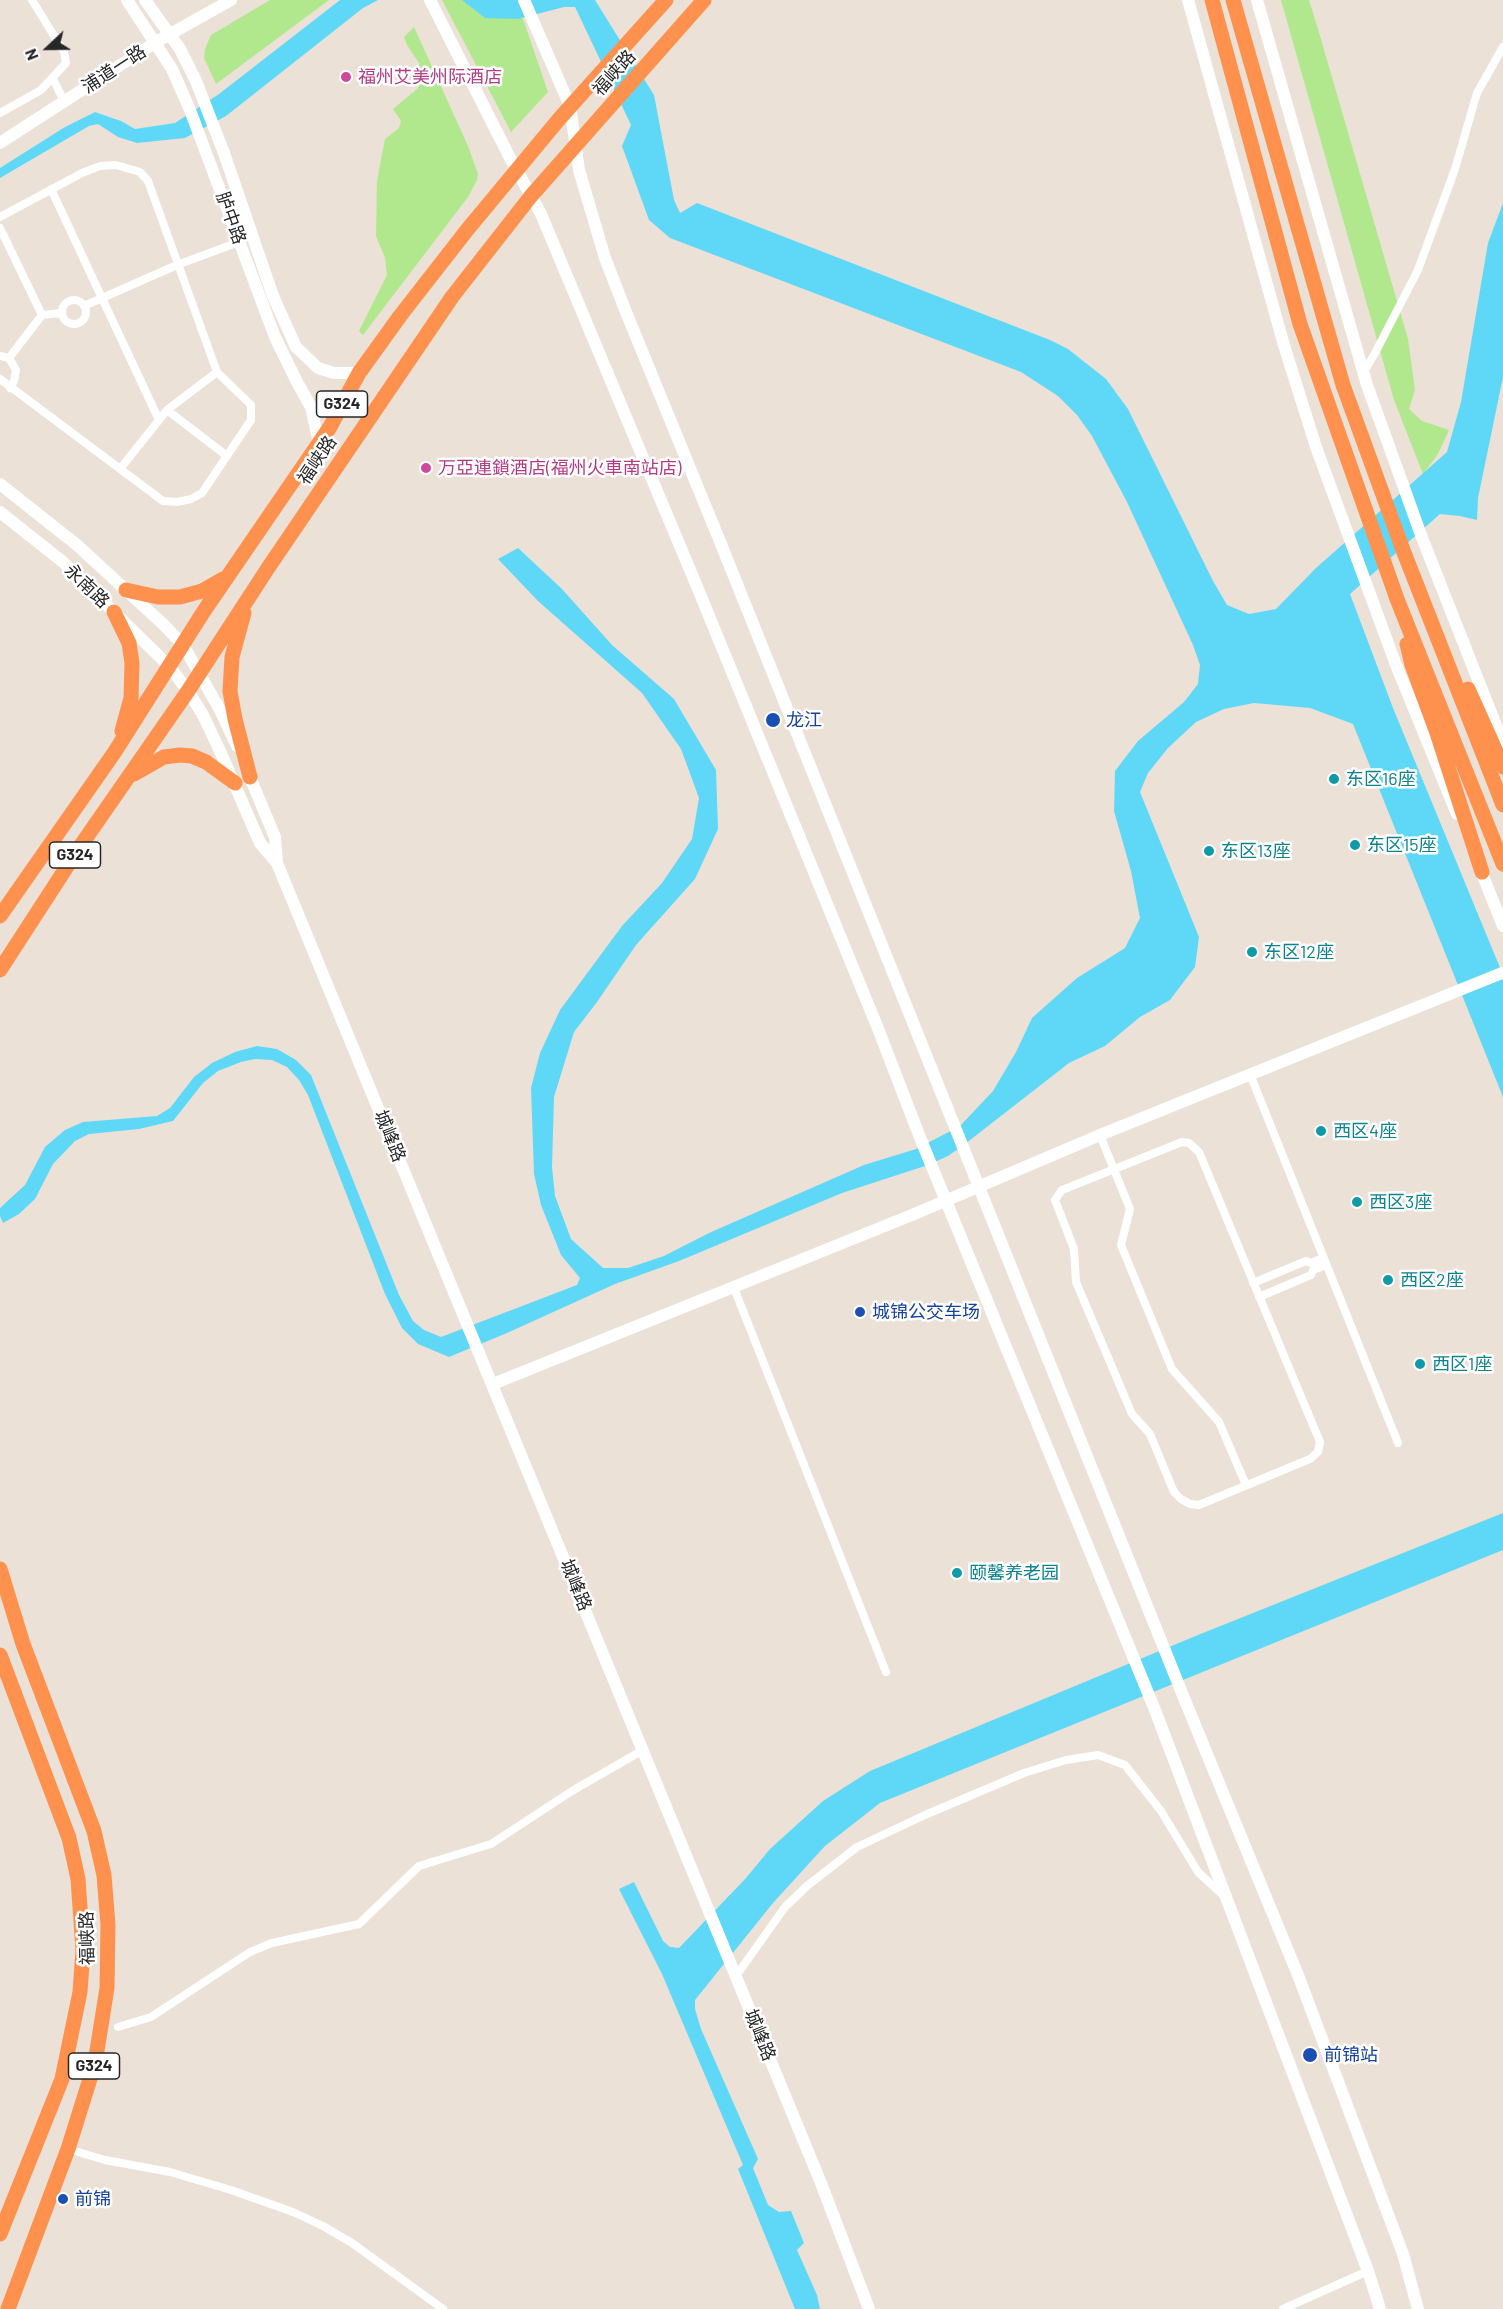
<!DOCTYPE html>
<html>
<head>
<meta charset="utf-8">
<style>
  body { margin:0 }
  #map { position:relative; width:1503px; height:2309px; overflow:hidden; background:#ebe1d7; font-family:Barlow,sans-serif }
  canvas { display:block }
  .north { position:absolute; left:18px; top:18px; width:60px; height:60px; -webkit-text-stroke:4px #fff; paint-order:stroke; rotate:248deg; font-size:16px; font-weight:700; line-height:24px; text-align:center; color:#272727 }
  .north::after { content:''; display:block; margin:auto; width:21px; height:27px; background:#272727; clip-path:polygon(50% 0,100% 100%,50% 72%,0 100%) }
</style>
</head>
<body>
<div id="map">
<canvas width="1503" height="2309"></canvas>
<div class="north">N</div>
</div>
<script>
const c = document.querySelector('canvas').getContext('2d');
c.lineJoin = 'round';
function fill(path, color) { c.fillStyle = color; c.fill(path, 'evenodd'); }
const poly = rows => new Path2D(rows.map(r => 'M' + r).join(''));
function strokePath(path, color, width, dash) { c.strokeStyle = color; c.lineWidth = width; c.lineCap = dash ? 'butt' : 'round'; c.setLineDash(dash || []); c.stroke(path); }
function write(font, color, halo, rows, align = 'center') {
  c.font = font + ' Barlow,"Noto Sans SC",sans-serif'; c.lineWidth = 5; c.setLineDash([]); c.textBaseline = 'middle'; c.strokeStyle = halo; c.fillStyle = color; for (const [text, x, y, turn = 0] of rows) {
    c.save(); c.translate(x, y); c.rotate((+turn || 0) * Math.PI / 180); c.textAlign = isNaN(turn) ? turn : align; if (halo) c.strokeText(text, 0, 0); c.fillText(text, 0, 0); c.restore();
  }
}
const green = poly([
  [270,0,329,0,216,84,204,58,205,49,211,35],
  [442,0,513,0,524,22,548,92,511,132],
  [1281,0,1309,0,1318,29,1408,339,1415,390,1409,409,1422,421,1449,430,1438,454,1423,474,1394,400],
  [414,27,468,146,478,174,477,180,468,197,363,335,359,331,387,275,385,258,376,236,377,181,385,139,399,128,401,121,393,109,418,88,421,74,419,63,407,45,404,37]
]);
const water = poly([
  [340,0,378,0,363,8,226,116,185,138,137,143,118,137,98,124,89,126,0,178,0,168,65,127,95,112,121,121,135,129,175,123,219,94],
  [462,0,595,0,654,95,674,200,680,213,697,203,1050,340,1068,349,1106,379,1128,409,1213,581,1227,605,1249,614,1276,609,1316,568,1447,452,1461,402,1488,243,1503,203,1503,377,1478,498,1477,520,1460,516,1440,514,1350,594,1393,708,1503,975,1503,1097,1353,724,1310,708,1254,703,1224,709,1196,722,1168,748,1148,773,1140,792,1199,937,1195,967,1170,1000,1140,1017,1105,1046,1069,1063,965,1144,948,1156,928,1165,842,1193,679,1261,615,1284,507,1333,449,1357,418,1344,402,1328,385,1294,308,1095,299,1080,287,1067,272,1060,255,1059,241,1062,218,1071,203,1083,173,1121,139,1129,89,1134,75,1141,53,1164,35,1199,19,1214,3,1223,0,1216,0,1208,25,1185,45,1147,65,1130,83,1122,157,1116,170,1108,194,1077,212,1063,235,1052,257,1046,277,1049,296,1060,311,1075,399,1295,413,1321,424,1330,441,1337,577,1285,580,1278,561,1255,541,1205,534,1174,531,1088,540,1053,560,1010,622,926,662,883,692,839,699,798,681,749,642,693,538,601,498,559,518,548,562,589,612,645,674,699,716,770,718,829,695,879,636,945,597,1002,574,1032,554,1097,552,1167,555,1196,571,1239,603,1268,628,1268,664,1256,709,1233,864,1165,916,1149,960,1126,993,1091,1016,1052,1032,1018,1077,978,1125,948,1140,918,1131,871,1114,811,1115,771,1138,741,1184,702,1198,684,1200,665,1193,645,1127,502,1092,436,1077,415,1058,396,1021,372,670,238,649,220,622,146,631,125,575,7,564,7,518,19,485,18],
  [1503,1513,1503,1550,880,1803,825,1846,773,1903,695,2000,695,2009,701,2029,758,2159,753,2168,768,2205,779,2212,791,2211,804,2243,797,2250,817,2295,820,2309,795,2309,738,2169,743,2165,662,1974,619,1889,634,1882,663,1941,670,1947,679,1948,746,1878,770,1849,823,1801,870,1771,1198,1635]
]);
const street = poly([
  [53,79,64,101],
  [0,113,41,90,66,63,64,52,32,0],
  [51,189,159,420,167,410,227,456],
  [0,217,82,173,100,166,116,165,140,172,148,181,217,372,251,405,251,420,202,493,191,499,177,502,163,501,0,379],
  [0,228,42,315],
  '62 312a12 12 0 1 1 24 0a12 12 0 1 1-24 0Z',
  [84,306,177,265,239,242],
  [0,356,9,358,16,370,14,381,10,388],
  [9,358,42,315,62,313],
  [1363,373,1374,355,1418,270,1455,169,1477,93,1503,47],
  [167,410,217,372],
  [120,469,159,420],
  [1250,1074,1398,1443],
  [1100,1135,1130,1209,1121,1245,1172,1369,1219,1422,1246,1485],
  [1182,1142,1189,1143,1199,1152,1320,1442,1318,1452,1310,1459,1199,1505,1190,1504,1181,1499,1174,1492,1150,1434,1132,1414,1076,1282,1074,1249,1055,1200,1062,1190,1182,1142],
  [1253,1283,1306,1261,1311,1263,1323,1258],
  [734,1288,886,1672],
  [1259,1297,1311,1275,1313,1270,1326,1265],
  [736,1976,785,1907,807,1886,857,1847,925,1815,1024,1773,1066,1760,1098,1755,1125,1765,1161,1811,1198,1872,1225,1897],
  [118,2027,151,2017,250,1952,272,1943,359,1924,419,1866,491,1844,572,1791,643,1750],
  [68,2149,105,2160,170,2172,231,2190,293,2212,323,2226,352,2243,443,2309],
  [1283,2309,1368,2271]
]);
const secondary = poly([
  [127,0,172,69,190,110,275,337,297,382,311,407,319,443],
  [145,0,180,49,196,81,224,153,273,296,296,347,318,368,334,373,359,373],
  [430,0,509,156,541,214,698,589,877,1026,921,1140,1155,1710,1368,2271,1380,2309],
  [524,0,570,106,579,170,605,258,626,312,719,539,1186,1703,1298,1975,1403,2254,1418,2309],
  [1188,0,1283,342,1316,447,1396,665,1457,814],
  [1257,0,1367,385,1421,535,1503,743],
  [0,143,156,42,231,0],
  [0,484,77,545,164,625,183,645,219,708,237,746],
  [0,512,63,562,169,666,188,691,203,715,220,751,260,843,277,863],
  [247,770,275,837,277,863,821,2183,869,2309],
  [1479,866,1503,926],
  [493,1384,912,1215,1100,1135,1502,973]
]);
const highway = poly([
  [1212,0,1300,324,1397,599,1503,864],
  [1233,0,1343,385,1403,550,1503,805],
  [126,590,158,597,180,597,202,591,223,579],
  [114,612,129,643,132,663,131,698,122,731],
  [244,613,232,657,230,691,235,719,250,777],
  [1407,644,1412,665,1437,733,1482,872],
  [1468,689,1503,767],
  [134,774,164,757,180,755,192,756,206,762,235,783],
  [0,916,114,753,204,611,330,427,359,373,400,316,467,230,560,118,666,0],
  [0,970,79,848,188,691,268,568,452,297,531,196,704,0],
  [0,1569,23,1644,94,1831,104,1875,108,1925,107,1988,95,2063,68,2149,8,2309],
  [0,1655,69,1838,78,1879,83,1950,80,1992,62,2079,0,2234]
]);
const markers = [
  [346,77,6,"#d1479c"],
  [426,468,6,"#d1479c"],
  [773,720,8,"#1a4fb4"],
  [1334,779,6,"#0f9aa8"],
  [1355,845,6,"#0f9aa8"],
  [1209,851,6,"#0f9aa8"],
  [1252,952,6,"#0f9aa8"],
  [1321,1131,6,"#0f9aa8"],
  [1357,1202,6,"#0f9aa8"],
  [1388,1280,6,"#0f9aa8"],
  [860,1312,6,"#1a4fb4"],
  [1420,1364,6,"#0f9aa8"],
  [957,1573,6,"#0f9aa8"],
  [1310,2055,8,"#1a4fb4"],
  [63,2199,6,"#1a4fb4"]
];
const shields = [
  [342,404,51],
  [75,855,51],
  [94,2066,51]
];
const shieldNames = [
  ["G324",342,404],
  ["G324",75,855],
  ["G324",94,2066]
];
const streetNames = [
  ["浦道一路",114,69,-33],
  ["福峡路",614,73,-48],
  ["胪中路",231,218,70],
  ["福峡路",317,460,-56],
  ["永南路",87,586,44],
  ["城峰路",390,1136,68],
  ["城峰路",576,1585,68],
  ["福峡路",87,1938,-91],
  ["城峰路",760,2035,68]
];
const hotelNames = [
  ["福州艾美州际酒店",358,77],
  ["万亞連鎖酒店(福州火車南站店)",438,468]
];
const transitNames = [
  ["龙江",786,720],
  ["城锦公交车场",872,1312],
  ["前锦站",1324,2055],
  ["前锦",75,2199]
];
const cultureNames = [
  ["东区16座",1346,779],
  ["东区15座",1367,845],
  ["东区13座",1221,851],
  ["东区12座",1264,952],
  ["西区4座",1333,1131],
  ["西区3座",1369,1202],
  ["西区2座",1400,1280],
  ["西区1座",1432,1364],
  ["颐馨养老园",969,1573]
];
fill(green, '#b1e88d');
fill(water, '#5fd8f8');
strokePath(street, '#fff', 8);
strokePath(secondary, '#fff', 12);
strokePath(highway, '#ff914e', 15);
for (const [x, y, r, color] of markers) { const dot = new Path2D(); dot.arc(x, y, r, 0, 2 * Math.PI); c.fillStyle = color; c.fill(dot); strokePath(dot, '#fff', 2); }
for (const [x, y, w] of shields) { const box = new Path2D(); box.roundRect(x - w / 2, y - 13, w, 26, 4.5); c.fillStyle = '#fff'; c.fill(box); strokePath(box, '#272727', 1.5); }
write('bold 16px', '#272727', null, shieldNames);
write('18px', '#272727', '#fff', streetNames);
write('18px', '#b23c85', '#fff', hotelNames, 'left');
write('18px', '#164399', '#fff', transitNames, 'left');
write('18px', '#0d838f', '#fff', cultureNames, 'left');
</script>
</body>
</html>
